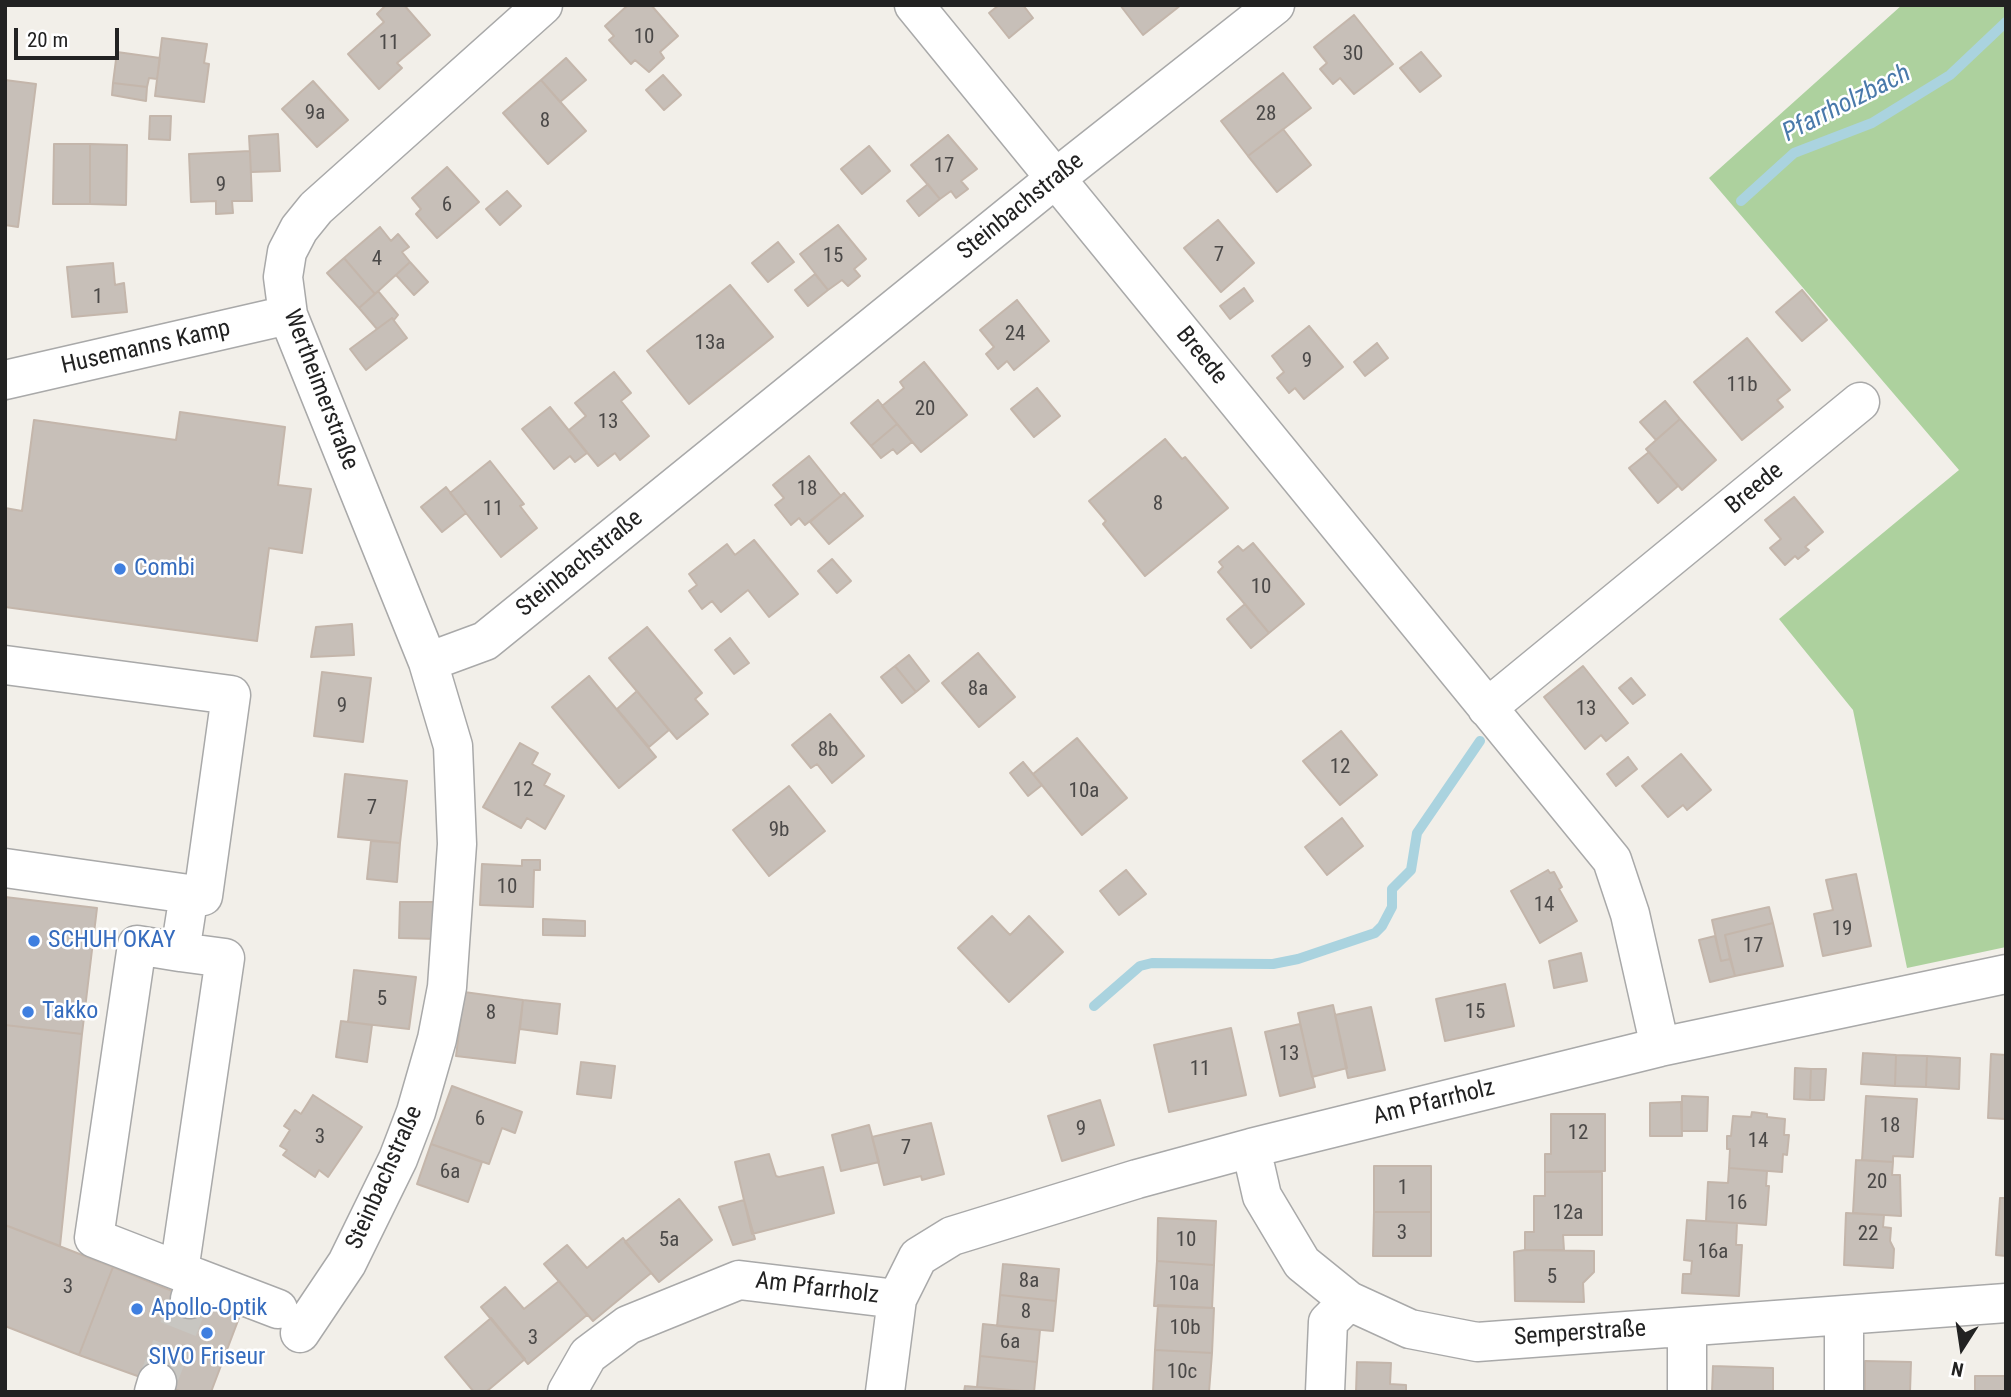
<!DOCTYPE html>
<html>
<head>
<meta charset="utf-8">
<style>
  body { margin:0 }
  #map { position:relative; width:2011px; height:1397px; overflow:hidden; background:#f2efe9; font-family:"Roboto Condensed",sans-serif }
  canvas { display:block }
  .frame { position:absolute; inset:0; border:7px solid #222; pointer-events:none }
  .north { position:absolute; left:1927px; top:1313px; width:70px; height:70px; -webkit-text-stroke:5px #fff; paint-order:stroke; rotate:192deg; font-size:19px; font-weight:700; line-height:28px; text-align:center; color:#222 }
  .north::after { content:''; display:block; margin:auto; width:24px; height:32px; background:#222; clip-path:polygon(50% 0,100% 100%,50% 72%,0 100%) }
  .scale { position:absolute; left:14px; top:28px; width:105px; height:32px; box-sizing:border-box; border:4px solid #222; border-top:0; padding-left:9px; font-size:21px; line-height:24px; white-space:nowrap; color:#222; -webkit-text-stroke:5px #fff; paint-order:stroke }
</style>
</head>
<body>
<div id="map">
<canvas width="2011" height="1397"></canvas>
<div class="frame"></div>
<div class="north">N</div>
<div class="scale">20 m</div>
</div>
<script>
const c = document.querySelector('canvas').getContext('2d');
c.lineJoin = 'round';
function fill(path, color) { c.fillStyle = color; c.fill(path, 'evenodd'); }
const poly = rows => new Path2D(rows.map(r => 'M' + r).join(''));
function strokePath(path, color, width, dash) { c.strokeStyle = color; c.lineWidth = width; c.lineCap = dash ? 'butt' : 'round'; c.setLineDash(dash || []); c.stroke(path); }
function write(font, color, halo, rows, align = 'center') {
  c.font = font + ' "Roboto Condensed",sans-serif'; c.lineWidth = 5; c.setLineDash([]); c.textBaseline = 'middle'; c.strokeStyle = halo; c.fillStyle = color; for (const [text, x, y, turn = 0] of rows) {
    c.save(); c.translate(x, y); c.rotate((+turn || 0) * Math.PI / 180); c.textAlign = isNaN(turn) ? turn : align; if (halo) c.strokeText(text, 0, 0); c.fillText(text, 0, 0); c.restore();
  }
}
const forest = poly([
  [1902,5,2006,5,2006,947,1907,968,1853,710,1779,619,1959,470,1709,178]
]);
const stream = poly([
  [1741,201,1794,153,1872,123,1950,75,2006,22],
  [1094,1006,1140,966,1152,963,1273,964,1298,959,1375,933,1382,926,1392,907,1392,889,1411,870,1417,833,1480,741]
]);
const building = poly([
  [386,5,404,5,430,35,397,63,402,68,379,89,348,54,384,22,377,14,386,5],
  [628,5,651,5,678,36,660,52,664,58,649,72,635,60,631,64,609,40,614,36,605,26,628,5],
  [999,5,1023,5,1033,18,1009,38,989,13,999,5],
  [1120,5,1181,5,1143,35,1120,5],
  [1354,15,1393,64,1354,94,1340,78,1333,84,1320,69,1327,63,1314,47,1354,15],
  [162,38,207,44,204,63,209,64,204,102,155,96,162,38],
  [117,52,160,58,157,79,149,78,147,87,113,83,117,52],
  [1421,52,1441,76,1420,92,1400,68,1421,52],
  [566,58,586,80,560,102,541,80,566,58],
  [1283,73,1311,108,1248,156,1221,121,1283,73],
  [663,75,681,95,664,110,646,90,663,75],
  [5,80,36,84,18,227,5,225,5,80],
  [541,80,586,131,548,164,503,113,541,80],
  [313,81,348,120,317,147,282,109,313,81],
  [113,83,147,87,146,101,112,95,113,83],
  [150,116,171,116,170,140,149,139,150,116],
  [1283,129,1311,165,1277,192,1248,156,1283,129],
  [278,134,280,171,251,172,249,136,278,134],
  [948,135,977,169,961,181,968,189,956,198,951,191,940,199,911,165,948,135],
  [54,144,90,144,90,204,53,204,54,144],
  [90,144,127,145,126,205,90,204,90,144],
  [869,146,890,171,862,194,841,169,869,146],
  [250,151,252,201,232,201,233,213,216,214,216,201,191,202,189,154,250,151],
  [447,167,479,202,437,238,416,214,421,209,412,198,447,167],
  [928,184,940,199,919,216,907,201,928,184],
  [507,191,521,206,500,225,486,209,507,191],
  [1218,220,1254,263,1221,292,1184,248,1218,220],
  [838,225,866,259,854,269,860,276,848,286,842,280,828,290,800,254,838,225],
  [380,227,391,241,398,234,409,247,402,252,410,262,375,294,344,258,380,227],
  [778,242,794,262,768,282,752,263,778,242],
  [344,258,375,294,359,308,327,273,344,258],
  [410,262,428,282,414,295,396,275,410,262],
  [113,263,115,285,124,283,127,312,72,317,67,267,113,263],
  [815,274,828,290,808,306,795,290,815,274],
  [730,285,773,337,689,404,647,351,730,285],
  [1244,288,1253,301,1230,319,1220,306,1244,288],
  [1802,290,1827,320,1802,341,1776,312,1802,290],
  [378,291,398,315,394,320,392,318,377,329,359,308,378,291],
  [1017,300,1049,341,1014,370,1007,361,998,369,986,354,994,347,980,330,1017,300],
  [392,318,407,338,366,370,350,349,392,318],
  [1309,326,1343,367,1304,399,1295,388,1289,393,1277,378,1284,372,1272,356,1309,326],
  [1747,338,1790,390,1777,400,1783,407,1742,440,1694,382,1747,338],
  [1377,343,1388,358,1365,376,1354,362,1377,343],
  [924,362,967,415,921,452,882,406,904,388,900,382,924,362],
  [614,372,631,393,621,401,649,436,620,460,615,453,598,466,569,430,586,416,575,403,614,372],
  [1037,388,1060,416,1034,437,1011,409,1037,388],
  [878,400,897,424,871,446,851,423,878,400],
  [1665,401,1680,419,1656,440,1640,422,1665,401],
  [550,407,587,453,575,462,570,456,554,469,522,429,550,407],
  [180,412,285,427,278,485,311,489,302,553,269,548,257,641,5,607,5,508,22,511,34,420,176,440,180,412],
  [1680,419,1716,460,1682,490,1646,449,1680,419],
  [897,424,912,442,897,454,893,449,881,458,871,446,897,424],
  [1165,439,1182,459,1185,457,1228,508,1145,576,1103,524,1106,521,1089,501,1165,439],
  [1649,452,1678,486,1658,503,1629,468,1649,452],
  [809,456,841,496,805,525,799,518,791,525,775,505,784,498,773,485,809,456],
  [490,461,524,504,520,506,537,528,501,557,450,493,490,461],
  [446,487,466,513,442,532,421,507,446,487],
  [844,493,863,516,829,544,810,522,844,493],
  [1794,497,1823,532,1805,547,1809,550,1798,559,1795,556,1785,565,1770,548,1781,539,1765,520,1794,497],
  [754,540,798,594,769,617,748,590,721,612,712,601,702,609,689,591,697,585,689,574,727,544,735,555,754,540],
  [1253,543,1304,604,1269,633,1218,572,1223,567,1219,562,1238,546,1243,551,1253,543],
  [832,559,851,581,837,593,818,571,832,559],
  [1245,604,1269,633,1251,648,1227,619,1245,604],
  [352,624,354,655,311,657,316,627,352,624],
  [647,627,702,693,695,699,708,714,677,739,609,658,647,627],
  [730,638,749,663,734,674,715,650,730,638],
  [978,653,1015,697,979,727,942,683,978,653],
  [909,655,929,681,916,692,895,666,909,655],
  [895,666,916,692,902,703,881,677,895,666],
  [1583,666,1628,723,1606,741,1601,735,1585,749,1544,697,1583,666],
  [322,672,371,678,363,742,314,736,322,672],
  [589,676,656,757,619,788,552,707,589,676],
  [1631,678,1645,695,1633,704,1619,688,1631,678],
  [637,691,669,730,649,747,617,709,637,691],
  [830,714,864,756,832,783,817,764,811,768,792,745,830,714],
  [1341,731,1377,775,1340,805,1303,761,1341,731],
  [1077,738,1127,798,1082,835,1033,774,1077,738],
  [520,743,538,753,532,764,550,774,544,785,564,796,545,829,527,818,521,828,483,807,520,743],
  [1681,754,1711,790,1687,810,1683,805,1668,817,1642,786,1681,754],
  [1628,757,1637,769,1616,786,1607,774,1628,757],
  [1023,762,1042,785,1028,796,1010,773,1023,762],
  [345,774,407,781,400,843,338,837,345,774],
  [789,786,825,831,769,876,733,830,789,786],
  [1342,818,1363,846,1327,875,1305,847,1342,818],
  [371,841,400,843,397,882,367,879,371,841],
  [522,860,540,860,540,870,534,870,533,907,480,905,482,864,522,866,522,860],
  [1126,870,1146,894,1119,915,1100,891,1126,870],
  [1548,870,1550,873,1554,872,1562,887,1559,889,1577,921,1540,943,1511,891,1548,870],
  [1856,874,1871,946,1823,956,1814,914,1833,910,1826,880,1856,874],
  [5,897,97,908,82,1034,5,1025,5,897],
  [400,902,440,902,437,939,399,938,400,902],
  [1769,907,1773,923,1725,935,1730,959,1721,961,1712,920,1769,907],
  [992,916,1010,935,1029,916,1063,952,1009,1002,958,948,992,916],
  [543,919,585,921,585,936,543,935,543,919],
  [1773,923,1783,966,1735,976,1725,935,1773,923],
  [1715,936,1721,961,1730,959,1735,976,1710,982,1699,940,1715,936],
  [1581,953,1587,981,1554,988,1549,961,1581,953],
  [354,970,416,977,409,1029,348,1022,354,970],
  [1505,984,1514,1026,1445,1041,1436,999,1505,984],
  [464,992,523,1000,515,1063,456,1056,464,992],
  [523,1000,560,1004,557,1034,520,1029,523,1000],
  [1333,1005,1347,1068,1312,1077,1298,1013,1333,1005],
  [1371,1007,1385,1070,1348,1078,1335,1015,1371,1007],
  [341,1021,372,1025,367,1062,336,1057,341,1021],
  [1300,1024,1315,1087,1280,1096,1265,1032,1300,1024],
  [5,1025,82,1034,60,1246,5,1225,5,1025],
  [1231,1028,1246,1095,1169,1112,1154,1045,1231,1028],
  [1863,1053,1896,1055,1895,1086,1861,1084,1863,1053],
  [1991,1054,2006,1055,2006,1119,1988,1118,1991,1054],
  [1896,1055,1927,1056,1926,1087,1895,1086,1896,1055],
  [1927,1056,1960,1058,1959,1089,1926,1087,1927,1056],
  [581,1062,615,1066,611,1098,577,1094,581,1062],
  [1795,1068,1811,1069,1810,1100,1794,1099,1795,1068],
  [1811,1069,1826,1069,1824,1100,1810,1100,1811,1069],
  [452,1086,522,1112,515,1133,502,1128,489,1164,431,1144,452,1086],
  [313,1095,362,1127,328,1177,319,1170,315,1177,283,1155,287,1150,280,1146,290,1130,284,1126,295,1110,301,1114,313,1095],
  [1682,1096,1708,1097,1707,1131,1682,1131,1682,1096],
  [1866,1096,1917,1099,1913,1157,1893,1156,1893,1162,1862,1160,1866,1096],
  [1100,1100,1114,1145,1062,1161,1048,1116,1100,1100],
  [1681,1102,1682,1136,1650,1136,1650,1103,1681,1102],
  [1752,1112,1767,1114,1767,1117,1785,1119,1784,1135,1789,1135,1787,1155,1783,1154,1782,1172,1729,1168,1730,1149,1727,1149,1727,1136,1731,1136,1733,1116,1751,1117,1752,1112],
  [1551,1114,1605,1114,1605,1171,1545,1172,1545,1154,1551,1154,1551,1114],
  [931,1123,944,1174,922,1180,921,1176,884,1185,872,1137,931,1123],
  [869,1125,879,1162,841,1171,832,1135,869,1125],
  [431,1144,482,1162,468,1202,417,1184,431,1144],
  [769,1154,776,1176,779,1177,823,1167,834,1213,752,1234,735,1162,769,1154],
  [1856,1160,1893,1162,1892,1175,1900,1175,1901,1216,1853,1213,1856,1160],
  [1374,1166,1431,1166,1431,1212,1374,1212,1374,1166],
  [1729,1168,1767,1171,1766,1186,1769,1186,1766,1225,1706,1221,1708,1182,1728,1183,1729,1168],
  [1545,1172,1602,1172,1602,1235,1563,1235,1564,1250,1525,1250,1525,1232,1534,1232,1534,1196,1545,1196,1545,1172],
  [2000,1198,2006,1198,2006,1256,1996,1255,2000,1198],
  [679,1199,712,1240,659,1282,625,1242,679,1199],
  [744,1200,755,1239,733,1245,719,1207,744,1200],
  [1374,1212,1431,1212,1431,1256,1373,1256,1374,1212],
  [1846,1213,1884,1215,1883,1227,1891,1228,1890,1241,1894,1249,1893,1268,1844,1265,1846,1213],
  [1158,1218,1216,1221,1214,1265,1157,1261,1158,1218],
  [1687,1220,1737,1223,1736,1245,1742,1245,1739,1296,1682,1293,1683,1274,1691,1274,1692,1261,1684,1260,1687,1220],
  [5,1225,113,1267,79,1355,5,1326,5,1225],
  [623,1238,651,1273,593,1321,544,1264,567,1245,587,1268,623,1238],
  [1525,1250,1594,1251,1594,1272,1583,1283,1584,1302,1515,1301,1514,1252,1525,1250],
  [1157,1261,1214,1265,1212,1308,1154,1306,1157,1261],
  [1003,1264,1059,1269,1056,1301,1000,1295,1003,1264],
  [113,1267,239,1318,211,1392,182,1392,79,1355,113,1267],
  [559,1281,587,1315,528,1364,481,1307,505,1287,524,1309,559,1281],
  [1000,1295,1056,1301,1053,1331,997,1326,1000,1295],
  [1158,1305,1214,1308,1212,1353,1155,1350,1158,1305],
  [491,1318,525,1359,486,1392,474,1392,445,1357,491,1318],
  [983,1324,1040,1330,1037,1362,980,1356,983,1324],
  [1155,1350,1212,1353,1209,1392,1153,1392,1155,1350],
  [980,1356,1037,1362,1034,1392,977,1387,980,1356],
  [1865,1361,1911,1362,1910,1392,1865,1392,1865,1361],
  [1357,1362,1391,1363,1390,1384,1406,1385,1406,1392,1356,1392,1357,1362],
  [1713,1366,1773,1368,1773,1392,1712,1392,1713,1366],
  [1975,1376,2006,1376,2006,1392,1975,1392,1975,1376],
  [965,1386,1021,1391,1021,1392,964,1392,965,1386]
]);
const minorTunnel = poly([
  [157,1382,190,1299]
]);
const minor = poly([
  [914,5,1612,860,1630,914,1660,1047],
  [5,380,288,315],
  [428,662,485,641,1056,178,1275,5],
  [5,665,231,695,203,896,5,868],
  [1487,708,1860,402],
  [189,894,180,952,137,945,94,1238,197,1278,190,1299],
  [1251,1148,1262,1196,1302,1263,1349,1301,1410,1329,1477,1342,2006,1303],
  [179,1271,225,958,180,952],
  [197,1278,278,1309],
  [300,1333,347,1263,398,1159,416,1112,437,1039,447,987,457,844,453,746,428,662,288,315,283,277,287,252,299,229,316,208,543,5],
  [154,1392,157,1382],
  [567,1392,588,1355,628,1325,739,1280,897,1299],
  [885,1392,897,1299,918,1257,952,1236,1137,1179,1251,1148,1660,1047,2006,974],
  [1325,1392,1328,1322,1349,1301],
  [1687,1392,1687,1327],
  [1844,1392,1844,1315]
]);
const markers = [
  [120,569,7,"#3f7fe0"],
  [34,941,7,"#3f7fe0"],
  [28,1012,7,"#3f7fe0"],
  [137,1309,7,"#3f7fe0"],
  [207,1333,7,"#3f7fe0"]
];
const numberNames = [
  ["10",644,38],
  ["11",389,44],
  ["30",1353,55],
  ["9a",315,114],
  ["28",1266,115],
  ["8",545,122],
  ["17",944,167],
  ["9",221,186],
  ["6",447,206],
  ["7",1219,256],
  ["15",833,257],
  ["4",377,260],
  ["1",98,298],
  ["24",1015,335],
  ["13a",710,344],
  ["9",1307,362],
  ["11b",1742,386],
  ["20",925,410],
  ["13",608,423],
  ["18",807,490],
  ["8",1158,505],
  ["11",493,510],
  ["10",1261,588],
  ["8a",978,690],
  ["9",342,707],
  ["13",1586,710],
  ["8b",828,751],
  ["12",1340,768],
  ["12",523,791],
  ["10a",1084,792],
  ["7",372,809],
  ["9b",779,831],
  ["10",507,888],
  ["14",1544,906],
  ["19",1842,930],
  ["17",1753,947],
  ["5",382,1000],
  ["15",1475,1013],
  ["8",491,1014],
  ["13",1289,1055],
  ["11",1200,1070],
  ["6",480,1120],
  ["18",1890,1127],
  ["9",1081,1130],
  ["12",1578,1134],
  ["3",320,1138],
  ["14",1758,1142],
  ["7",906,1149],
  ["6a",450,1173],
  ["20",1877,1183],
  ["1",1403,1189],
  ["16",1737,1204],
  ["12a",1568,1214],
  ["3",1402,1234],
  ["22",1868,1235],
  ["5a",669,1241],
  ["10",1186,1241],
  ["16a",1713,1253],
  ["5",1552,1278],
  ["8a",1029,1282],
  ["10a",1184,1285],
  ["3",68,1288],
  ["8",1026,1313],
  ["10b",1185,1329],
  ["3",533,1339],
  ["6a",1010,1343],
  ["10c",1182,1373]
];
const streetNames = [
  ["Steinbachstraße",1021,207,-39],
  ["Husemanns Kamp",146,348,-13],
  ["Breede",1201,356,51],
  ["Wertheimerstraße",320,390,69],
  ["Breede",1755,489,-39],
  ["Steinbachstraße",580,564,-39],
  ["Am Pfarrholz",1434,1103,-14],
  ["Steinbachstraße",385,1178,-66],
  ["Am Pfarrholz",817,1289,7],
  ["Semperstraße",1580,1334,-4]
];
const shopNames = [
  ["Combi",134,569],
  ["SCHUH OKAY",48,941],
  ["Takko",42,1012],
  ["Apollo-Optik",151,1309],
  ["SIVO Friseur",207,1358,"center"]
];
const waterNames = [
  ["Pfarrholzbach",1847,104,-27]
];
fill(forest, '#add19e');
strokePath(stream, '#aad3df', 10);
fill(building, '#c7bfb8');
strokePath(building, '#c4b6ab', 2);
strokePath(minorTunnel, '#c8c6c1', 38, [38, 19]);
strokePath(minor, '#a9a9a9', 41);
strokePath(minor, '#fff', 38);
for (const [x, y, r, color] of markers) { const dot = new Path2D(); dot.arc(x, y, r, 0, 2 * Math.PI); c.fillStyle = color; c.fill(dot); strokePath(dot, '#fff', 2.5); }
write('21px', '#4b4948', null, numberNames);
write('24px', '#222', '#fff', streetNames);
write('24px', '#366cbe', '#fff', shopNames, 'left');
write('italic 26px', '#4a7aab', '#fff', waterNames);
</script>
</body>
</html>
